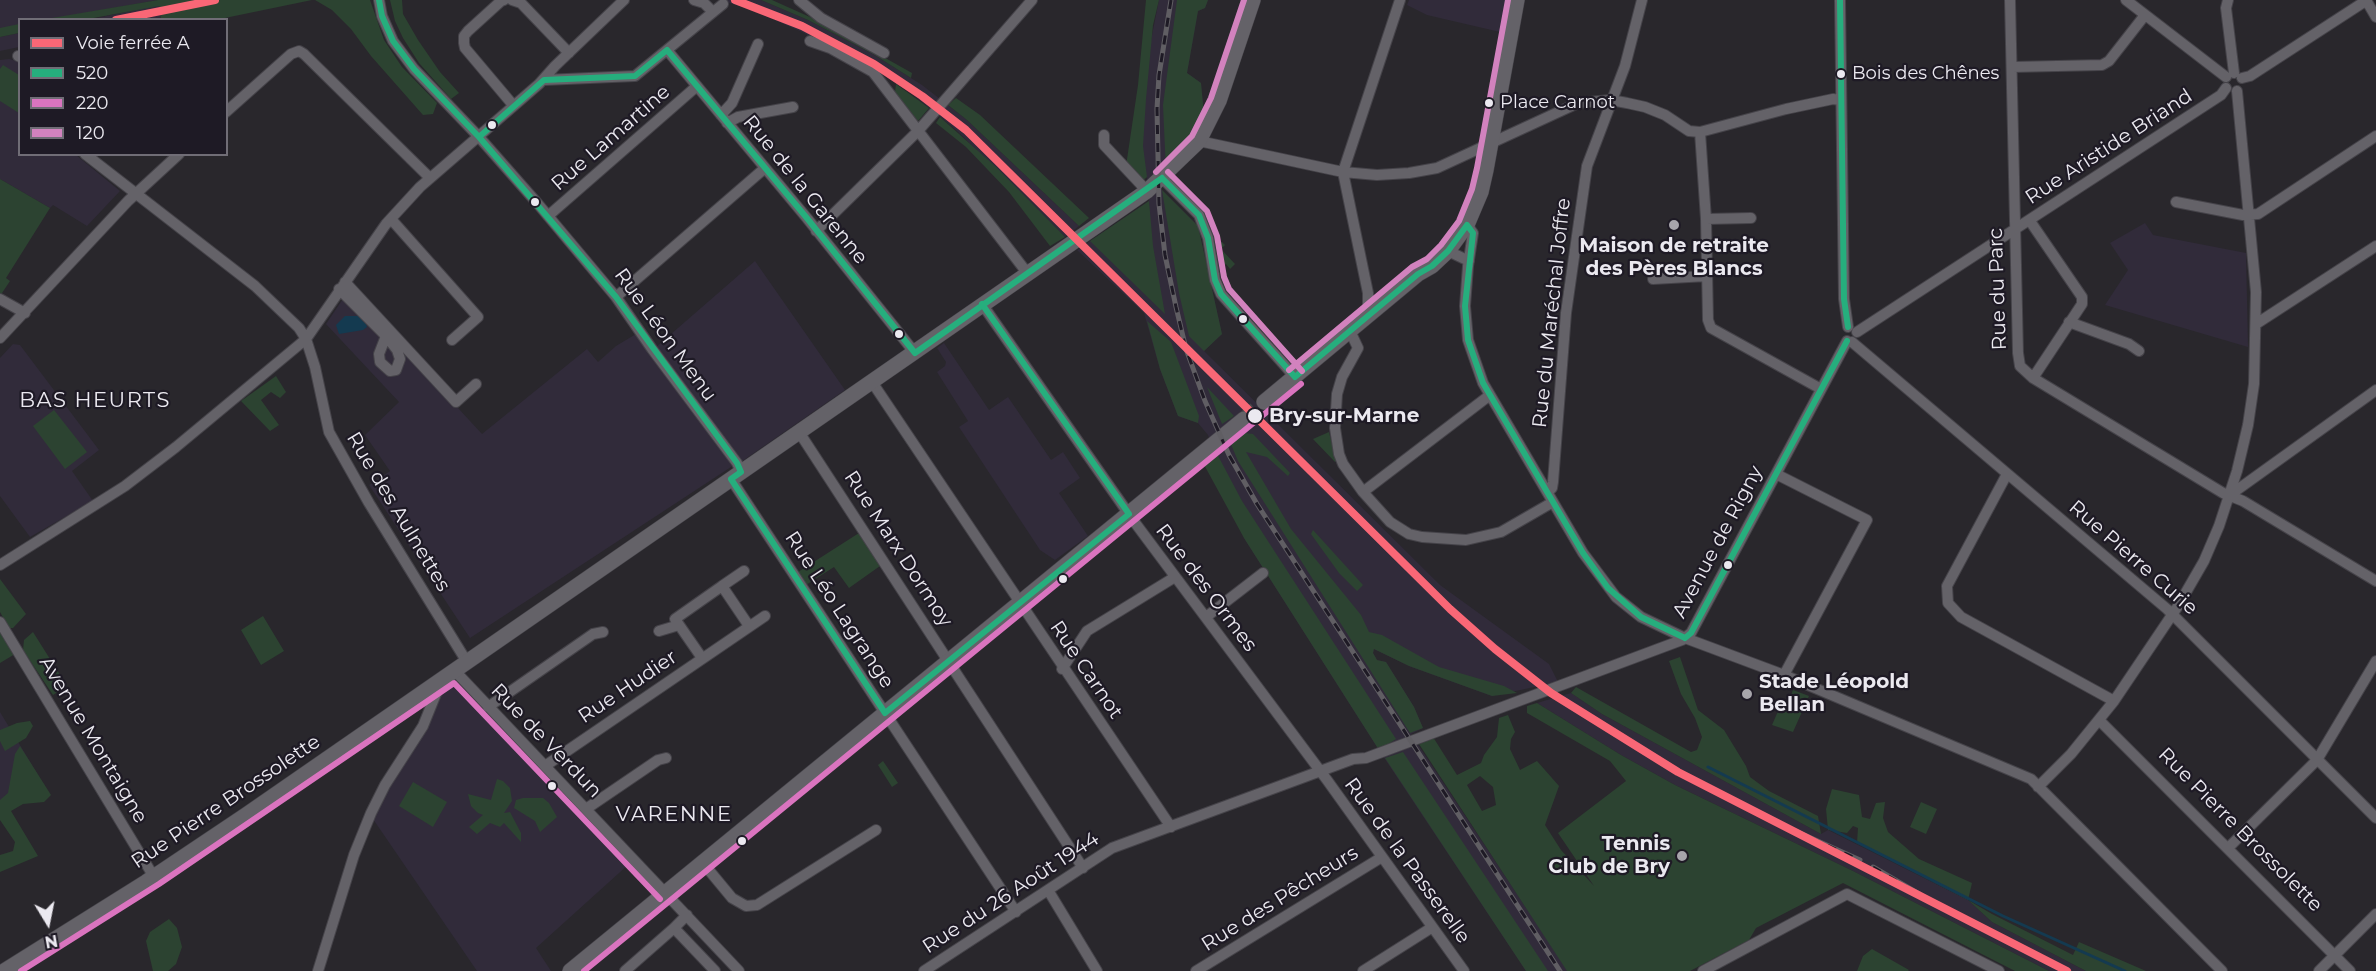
<!DOCTYPE html>
<html>
<head>
<meta charset="utf-8">
<style>
  body { margin:0 }
  #map { position:relative; width:2376px; height:971px; overflow:hidden; background:#29272c; font-family:Montserrat,sans-serif }
  canvas { display:block }
  .legend { position:absolute; left:18px; top:18px; width:210px; height:138px; box-sizing:border-box; background:#1e1a25; border:2px solid #706d76; margin:0; padding:8px 10px; list-style:none; font-size:18px; color:#ebe9f0 }
  .legend li { display:flex; align-items:center; gap:12px; height:30px }
  .legend b { width:30px; border:2px solid #706d76 }
  .north { position:absolute; left:18px; top:893px; width:60px; height:60px; -webkit-text-stroke:4px #1e1a25; paint-order:stroke; rotate:170deg; font-size:16px; font-weight:700; line-height:24px; text-align:center; color:#ebe9f0 }
  .north::after { content:''; display:block; margin:auto; width:21px; height:27px; background:#ebe9f0; clip-path:polygon(50% 0,100% 100%,50% 72%,0 100%) }
</style>
</head>
<body>
<div id="map">
<canvas width="2376" height="971"></canvas>
<ul class="legend">
<li><b style="height:8px;background:#f96776"></b>Voie ferrée A</li>
<li><b style="height:8px;background:#26ae7d"></b>520</li>
<li><b style="height:8px;background:#da74bf"></b>220</li>
<li><b style="height:8px;background:#d282be"></b>120</li>
</ul>
<div class="north">N</div>
</div>
<script>
const context = document.querySelector('canvas').getContext('2d');
context.lineJoin = 'round';
function fill(path, color) {
  context.fillStyle = color;
  context.fill(path, 'evenodd');
}
function toPath(rows) {
  const path = new Path2D();
  for (const r of rows) {
    path.moveTo(r[0], r[1]);
    for (let i = 2; i < r.length; i += 2) path.lineTo(r[i], r[i + 1]);
  }
  return path;
}
function stroke(path, color, width, dash) {
  context.strokeStyle = color;
  context.lineWidth = width;
  context.lineCap = dash ? 'butt' : 'round';
  context.setLineDash(dash || []);
  context.stroke(path);
}
function label(font, color, halo, rows, align = 'center') {
  context.font = font + ' Montserrat,sans-serif';
  context.lineWidth = 4.5;
  context.setLineDash([]);
  context.textBaseline = 'middle';
  context.strokeStyle = halo;
  context.fillStyle = color;
  for (const [text, x, y, turn = 0] of rows) {
    context.save();
    context.translate(x, y);
    context.rotate((+turn || 0) * Math.PI / 180);
    context.textAlign = isNaN(turn) ? turn : align;
    if (halo) context.strokeText(text, 0, 0);
    context.fillText(text, 0, 0);
    context.restore();
  }
}
const built = toPath([
  [0,0,158,0,52,19,20,20,19,25,0,29],
  [720,0,761,0,808,20,873,54,922,85,967,120,1079,226,1065,237,956,130,911,93,866,64,802,32,752,10],
  [1159,0,1208,0,1205,8,1198,11,1187,73,1201,83,1204,115,1161,178,1162,190,1198,226,1222,334,1204,351,1440,585,1549,664,1558,682,1492,696,1409,666,1374,649,1373,653,1377,660,1386,662,1414,707,1423,728,1411,734,1568,971,1526,971,1379,750,1244,538,1208,435,1198,423,1178,416,1160,369,1144,313,1077,250,1149,201,1147,177,1140,183,1126,166],
  [1409,0,1506,0,1500,32,1427,15,1407,5],
  [159,5,161,19,88,20],
  [19,33,19,47,0,51,0,37],
  [9,59,20,62,20,154,76,155,120,191,87,226,53,205,50,208,0,179,0,60],
  [2145,223,2153,235,2246,253,2248,347,2105,305,2128,270,2110,243],
  [755,261,845,390,741,462,655,348],
  [349,290,482,434,587,349,598,362,616,346,636,334,734,465,470,638,369,485,390,471,365,435,399,402,326,324],
  [944,343,989,410,1008,397,1051,460,1063,452,1080,478,1059,493,1088,536,1055,560,1040,550,959,427,968,421,937,372,945,366,946,362,937,348],
  [13,344,20,345,99,450,72,471,93,501,30,537,0,496,0,358],
  [455,682,629,864,536,948,551,971,477,971,373,819,388,788,426,727,444,689],
  [1571,693,1602,714,1821,834,1828,830,1968,900,1992,922,2086,971,2049,971,1853,871,1675,785,1621,755,1537,703],
  [0,712,44,785,0,818]
]);
const green = toPath([
  [158,0,312,0,220,19,161,19,159,6,88,19,46,19],
  [315,0,370,0,384,40,402,67,437,103,433,114,423,115,371,56,351,29,332,10],
  [390,0,402,0,403,14,418,40,440,72,459,93,451,99,419,63,403,38,395,21],
  [761,0,772,0,821,22,912,73,911,78,873,54,808,20],
  [1146,0,1159,0,1153,25,1146,99,1143,146,1147,177,1140,183,1126,166,1138,85],
  [1177,0,1208,0,1205,8,1198,11,1187,73,1201,83,1204,115,1166,171,1163,105],
  [19,24,19,33,0,37,0,28],
  [3,65,19,75,19,113,0,101,0,69],
  [896,84,929,108,918,121,895,92],
  [956,98,980,115,1089,218,1079,226,967,120,948,105],
  [940,117,996,167,1065,237,1050,246,1009,192,966,147,936,123],
  [0,179,50,208,6,278,10,281,0,296],
  [1162,190,1198,226,1222,334,1204,351,1189,336,1179,293],
  [1149,201,1153,246,1165,314,1090,241],
  [1222,242,1225,245,1221,249,1235,264,1230,269,1226,264,1222,268,1227,274,1224,278,1220,270,1217,243],
  [1147,321,1171,342,1199,416,1198,423,1178,416,1160,369],
  [276,376,286,392,280,398,271,392,261,400,279,425,270,431,241,401],
  [1207,387,1234,416,1222,424],
  [54,410,87,452,65,469,33,426],
  [1329,432,1336,461,1335,462,1313,439],
  [1245,433,1253,434,1290,473,1288,476,1267,457,1246,452,1291,529,1361,615,1369,632,1382,635,1439,667,1504,686,1517,693,1492,696,1409,666,1374,649,1373,653,1377,660,1386,662,1414,707,1423,728,1410,733,1238,461,1230,442,1234,436],
  [1215,450,1242,501,1396,739,1379,750,1244,538,1202,461],
  [1313,530,1363,585,1357,591,1339,573,1311,534],
  [859,533,880,566,849,588,834,567,806,585,798,572],
  [0,579,26,614,13,628,9,628,0,612],
  [263,616,284,651,261,665,241,630],
  [0,627,15,654,0,663],
  [33,632,67,686,53,695,23,650,24,640],
  [1680,657,1698,710,1724,730,1746,766,1750,777,1769,791,1818,816,1821,834,1602,714,1571,693,1576,687,1691,752,1697,750,1702,737,1695,718,1681,694,1669,661],
  [1793,690,1809,696,1793,732,1772,725,1779,709,1784,711],
  [1537,703,1621,755,1675,785,1853,871,2049,971,2015,971,1843,883,1756,928,1749,940,1690,971,1567,971,1419,744,1433,737,1457,775,1481,763,1484,755,1497,737,1499,718,1508,715,1515,732,1511,739,1510,749,1520,770,1537,761,1559,786,1545,825,1561,850,1594,886,1558,833,1626,781,1610,761,1527,713,1527,706],
  [1480,776,1493,787,1496,805,1482,811,1467,785],
  [30,721,33,726,26,738,5,751,0,741,0,730,17,723],
  [20,746,51,795,44,802,23,804,11,811,38,856,0,872,0,855,13,851,15,842,0,820,0,800,8,793,15,754],
  [1403,752,1548,971,1526,971,1385,758],
  [883,761,898,783,892,787,878,765],
  [497,779,503,781,510,788,512,801,504,813,510,812,521,833,521,842,504,823,500,827,490,823,477,834,469,827,483,815,478,813,471,806,468,794,491,800],
  [413,782,447,802,433,827,399,806],
  [1832,789,1859,795,1862,817,1870,819,1876,803,1885,802,1883,818,1888,832,1919,859,1972,883,1968,900,1992,914,2073,955,2079,942,2146,971,2086,971,1992,922,1968,900,1857,843,1858,828,1853,826,1847,833,1828,830,1826,809],
  [523,798,543,798,549,803,557,817,540,832,535,821,514,808,516,800],
  [1921,802,1937,809,1926,834,1910,827],
  [169,919,177,928,182,947,176,964,168,971,153,971,146,941,150,932],
  [1872,949,1909,970,1908,971,1857,971,1863,956]
]);
const water = toPath([
  [345,316,359,316,365,321,367,327,363,330,339,334,336,325]
]);
const stream = toPath([
  [1708,767,2003,916,2125,971]
]);
const secondaryTunnel = toPath([
  [1244,419,1264,402]
]);
const street = toPath([
  [379,0,382,16,393,41,414,69,479,137,538,204,616,297,652,349,737,463,741,472],
  [504,0,501,1,468,31,464,36,464,43,465,48,513,105],
  [512,0,521,3,569,53],
  [694,0,704,3,713,12],
  [799,0,821,18,884,53],
  [1840,0,1844,299,1848,327],
  [2010,0,2018,353,2020,366,2033,378,2223,493,2243,501,2376,581],
  [2126,0,2226,77],
  [2228,0,2226,8,2234,73],
  [2366,0,2376,17],
  [810,41,830,48,873,72,1028,274],
  [667,50,806,217,915,353],
  [18,56,20,57],
  [2012,67,2102,65,2109,61,2145,15],
  [2242,78,2250,76,2367,0],
  [544,80,635,76,723,4],
  [226,112,291,54,299,51,304,54,430,178],
  [721,115,732,103,758,44],
  [727,123,738,117,793,107],
  [1700,132,1706,219,1708,320,1711,328,1821,389],
  [1104,135,1104,145,1147,191],
  [1199,141,1343,172,1377,175,1409,173,1437,168,1578,103,1611,100,1627,103,1645,107,1665,115,1689,131,1700,132,1786,109,1833,99,1840,100],
  [85,154,255,286,299,328,306,339,315,367,329,432,369,503,467,662],
  [1162,178,1199,215,1208,238,1215,280,1221,294,1295,377],
  [2176,202,2243,215,2258,214,2376,136],
  [548,216,697,86],
  [391,219,478,317,452,340],
  [1706,219,1751,218],
  [2030,221,2082,297,2082,304,2033,378],
  [1467,225,1473,233,1468,266,1465,306,1468,340,1483,383,1583,553,1616,597,1641,617,1685,638,1784,675,2031,779,2222,971],
  [816,231,918,131,1032,0],
  [1448,251,1469,261],
  [1653,279,1707,276],
  [345,282,456,402,476,384],
  [339,289,386,336,397,350,400,359,396,370,390,371,380,362,379,354,386,336],
  [616,297,765,168],
  [0,299,25,313],
  [982,304,1133,520,1327,780,1464,971],
  [1371,312,1368,308,1368,293,1343,172,1400,0],
  [2069,322,2129,344,2139,351],
  [2256,324,2376,246],
  [1350,331,1358,348,1342,377,1337,394,1335,428,1339,454,1343,464,1363,492,1390,522,1409,534,1422,537,1466,540,1501,532,1553,502],
  [1857,332,2221,95,2226,88],
  [0,338,128,201,179,154],
  [1852,342,2167,609,2376,818],
  [872,382,1171,827],
  [799,432,1083,868],
  [1776,474,1867,520,1784,675],
  [2007,474,1947,586,1948,603,1961,617,2114,701],
  [731,479,1016,912],
  [1363,492,1490,395],
  [1547,492,1552,488,1553,482,1566,313,1587,166,1625,66,1642,0],
  [2230,495,2376,390],
  [0,565,125,486,176,447,306,339,386,224,420,187,539,84,555,66,624,0],
  [722,586,744,571],
  [1206,617,1263,573],
  [0,622,154,877],
  [659,631,679,625],
  [702,658,675,619,722,586,749,626],
  [1062,669,1087,631,1175,577],
  [455,671,739,971],
  [488,707,593,634,603,632],
  [2099,720,2350,971],
  [545,766,765,616],
  [2038,787,2071,754,2114,701,2178,606,2204,561,2219,526,2237,471,2248,425,2254,384,2256,292,2237,91],
  [586,809,658,760,666,758],
  [2228,848,2317,760,2376,661],
  [703,863,732,898,746,906,757,905,876,830],
  [1048,890,1097,971],
  [687,915,674,928,715,971],
  [318,971,354,855,371,813,385,785,423,726,442,679],
  [625,971,674,928],
  [924,971,1112,848,1353,759,1366,758,1682,640,1691,633,1847,341],
  [1196,971,1382,857],
  [1363,971,1431,928],
  [1703,971,1847,894,1999,971],
  [2319,971,2376,914]
]);
const secondary = toPath([
  [1264,402,1418,274,1432,266,1448,251,1467,225,1481,192,1486,170,1517,0],
  [4,971,146,882,246,815,1147,191,1199,141,1219,101,1253,0],
  [570,971,1244,419]
]);
const rail = toPath([
  [1171,0,1159,75,1157,109,1159,204,1165,255,1176,307,1186,349,1205,401,1229,455,1257,504,1560,971],
  [1762,816,1860,860],
  [1873,867,1957,916]
]);
const bus1 = toPath([
  [379,0,382,16,393,41,414,69,479,137,616,297,737,463,741,472,731,479,885,713,1129,514,982,304],
  [1840,0,1844,299,1848,327],
  [479,137,544,80,635,76,667,50,806,217,915,353,1162,178],
  [1162,178,1199,215,1208,238,1215,280,1221,294,1295,377],
  [1295,377,1418,274,1432,266,1448,251,1467,225,1473,233,1465,306,1468,340,1483,383,1583,553,1608,588,1641,617,1685,638],
  [1685,638,1691,633,1847,341]
]);
const bus2 = toPath([
  [21,971,159,884,454,683,660,899],
  [584,971,1301,384]
]);
const bus3 = toPath([
  [1156,172,1192,136,1211,98,1244,0],
  [1168,172,1207,211,1217,236,1224,277,1229,289,1302,371],
  [1289,370,1412,267,1427,259,1441,245,1459,221,1472,189,1477,168,1508,0]
]);
const rail1 = toPath([
  [735,0,802,26,874,64,922,96,966,130,1450,609,1495,649,1551,693,1678,772,2067,971],
  [116,20,215,0]
]);
const markers = [
  [1841,74,5,"#ebe9f0"],
  [1489,103,5,"#ebe9f0"],
  [492,125,5,"#ebe9f0"],
  [535,202,5,"#ebe9f0"],
  [1674,225,6,"#a7a5ab"],
  [1243,319,5,"#ebe9f0"],
  [899,334,5,"#ebe9f0"],
  [1255,416,8,"#ebe9f0"],
  [1728,565,5,"#ebe9f0"],
  [1063,579,5,"#ebe9f0"],
  [1747,694,6,"#a7a5ab"],
  [552,786,5,"#ebe9f0"],
  [742,841,5,"#ebe9f0"],
  [1682,856,6,"#a7a5ab"]
];
const busNames = [
  ["Bois des Chênes",1852,74],
  ["Place Carnot",1500,103]
];
const streetNames = [
  ["Rue Lamartine",611,138,-41],
  ["Rue Aristide Briand",2109,147,-33],
  ["Rue de la Garenne",805,190,51],
  ["Rue du Parc",1998,289,-92],
  ["Rue du Maréchal Joffre",1552,313,-84],
  ["Rue Léon Menu",665,335,54],
  ["Rue des Aulnettes",398,512,59],
  ["Avenue de Rigny",1718,542,-62],
  ["Rue Marx Dormoy",898,549,57],
  ["Rue Pierre Curie",2133,558,41],
  ["Rue des Ormes",1206,588,53],
  ["Rue Léo Lagrange",839,610,57],
  ["Rue Carnot",1086,670,56],
  ["Rue Hudier",628,687,-34],
  ["Avenue Montaigne",93,740,59],
  ["Rue de Verdun",546,741,46],
  ["Rue Pierre Brossolette",226,802,-34],
  ["Rue Pierre Brossolette",2240,830,45],
  ["Rue de la Passerelle",1407,861,54],
  ["Rue du 26 Août 1944",1011,893,-33],
  ["Rue des Pêcheurs",1280,899,-32]
];
const poiNames = [
  ["Maison de retraite",1674,246],
  ["des Pères Blancs",1674,269],
  ["Stade Léopold",1759,682,"left"],
  ["Bellan",1759,705,"left"],
  ["Tennis",1670,844,"right"],
  ["Club de Bry",1670,867,"right"]
];
const stopNames = [
  ["Bry-sur-Marne",1269,416]
];
const neighbourhoodNames = [
  ["BAS HEURTS",95,401],
  ["VARENNE",674,815]
];
fill(built, '#312b3a');
fill(green, '#2c4331');
fill(water, '#143a50');
stroke(stream, '#143a50', 3);
stroke(secondaryTunnel, '#464449', 15, [15, 8]);
stroke(street, '#454349', 12);
stroke(secondary, '#454349', 16);
stroke(street, '#646268', 10);
stroke(secondary, '#646268', 15);
stroke(rail, '#605e63', 5);
stroke(rail, '#1e1a25', 3, [9]);
stroke(bus1, '#26ae7d', 6);
stroke(bus2, '#da74bf', 6);
stroke(bus3, '#d282be', 6);
stroke(rail1, '#f96776', 8);
for (const [x, y, r, color] of markers) {
  const dot = new Path2D();
  dot.arc(x, y, r, 0, 2 * Math.PI);
  context.fillStyle = color;
  context.fill(dot);
  stroke(dot, '#1e1a25', 2);
}
label('18px', '#ebe9f0', '#1e1a25', busNames, 'left');
label('20px', '#ebe9f0', '#1e1a25', streetNames);
label('bold 20px', '#ebe9f0', '#1e1a25', poiNames);
label('bold 20px', '#ebe9f0', '#1e1a25', stopNames, 'left');
context.letterSpacing = '1.5px';
label('21px', '#ebe9f0', '#1e1a25', neighbourhoodNames);
context.letterSpacing = '0px';
</script>
</body>
</html>
